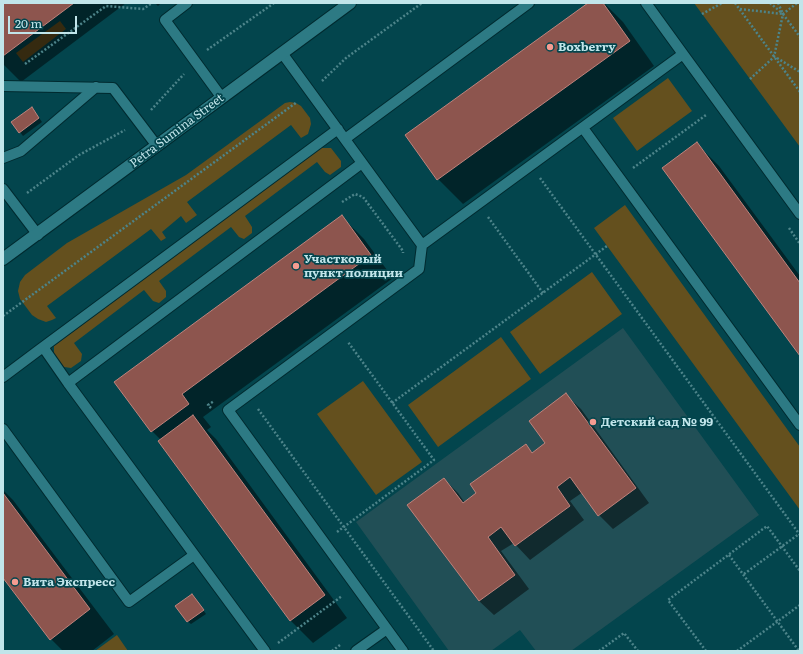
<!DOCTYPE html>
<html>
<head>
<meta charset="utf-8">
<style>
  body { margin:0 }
  #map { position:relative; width:803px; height:654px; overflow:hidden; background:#03454d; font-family:Literata,serif }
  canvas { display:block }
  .frame { position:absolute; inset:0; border:4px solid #c1e5ea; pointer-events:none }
  .scale { position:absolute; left:8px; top:16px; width:69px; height:18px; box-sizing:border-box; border:2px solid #c1e5ea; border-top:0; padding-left:5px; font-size:12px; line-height:14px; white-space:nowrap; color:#c1e5ea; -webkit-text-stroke:3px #03454d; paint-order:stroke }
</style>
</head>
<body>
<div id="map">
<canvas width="803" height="654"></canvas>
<div class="frame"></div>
<div class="scale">20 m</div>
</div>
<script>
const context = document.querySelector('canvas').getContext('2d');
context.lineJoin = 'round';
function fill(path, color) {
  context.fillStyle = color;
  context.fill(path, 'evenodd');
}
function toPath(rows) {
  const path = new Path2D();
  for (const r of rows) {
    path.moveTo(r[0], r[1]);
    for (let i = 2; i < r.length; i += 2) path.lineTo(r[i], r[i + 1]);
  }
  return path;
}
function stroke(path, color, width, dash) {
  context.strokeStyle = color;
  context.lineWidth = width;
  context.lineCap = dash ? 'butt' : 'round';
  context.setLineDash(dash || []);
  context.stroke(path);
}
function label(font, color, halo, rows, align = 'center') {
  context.font = font + ' Literata,serif';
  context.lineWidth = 3.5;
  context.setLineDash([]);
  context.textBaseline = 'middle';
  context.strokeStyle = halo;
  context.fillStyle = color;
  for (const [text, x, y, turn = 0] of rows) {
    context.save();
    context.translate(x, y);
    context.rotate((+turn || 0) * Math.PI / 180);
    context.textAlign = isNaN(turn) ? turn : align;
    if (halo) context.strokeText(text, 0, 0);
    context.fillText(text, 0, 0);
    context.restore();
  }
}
const built = toPath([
  [623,328,759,515,571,651,536,651,520,630,491,651,449,651,356,522]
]);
const green = toPath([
  [694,3,800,3,800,147,750,79],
  [60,21,66,29,23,62,16,53],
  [668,78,692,111,637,151,613,118],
  [290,102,296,103,301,106,310,118,311,124,308,134,301,138,291,125,187,202,197,215,186,223,181,216,162,232,166,238,161,241,151,229,47,306,56,318,52,320,46,322,38,319,32,315,20,299,18,291,20,282,25,275,67,243,186,175,285,103],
  [320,148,331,148,341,161,341,167,330,175,325,172,317,162,245,216,252,227,252,233,244,239,239,237,231,227,159,281,166,291,166,297,159,303,153,301,144,290,74,343,82,354,81,361,71,368,64,367,54,354,54,346],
  [625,205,800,447,800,510,594,228],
  [592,272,622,314,540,374,510,332],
  [501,337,531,379,438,447,408,405],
  [363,381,422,462,376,495,317,414],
  [117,635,128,651,95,651]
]);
const shadow = toPath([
  [3,3,126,3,21,82,3,64],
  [155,3,161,3,158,6],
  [590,3,604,3,623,22,654,66,463,204,438,179],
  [35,112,42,122,23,136,20,132],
  [697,144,719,166,800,276,800,355],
  [342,217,364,239,393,278,203,417,211,427,207,430,216,439,347,618,313,643,291,621,159,442,161,440,152,431,116,382],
  [566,395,581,409,649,503,613,529,599,515,583,492,570,501,584,520,530,560,514,543,501,551,529,589,494,615,479,601,409,505,444,479,458,493,465,503,478,493,525,445,533,453,546,443],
  [3,490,13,500,114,634,92,651,63,651,51,639,3,576],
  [192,595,206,614,191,624,187,621]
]);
const building = toPath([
  [3,3,74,3,3,56,3,3],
  [588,3,603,3,630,41,437,180,405,135,588,3],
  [32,107,39,118,19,133,11,122,32,107],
  [697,142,800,283,800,356,662,168,697,142],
  [342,215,371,255,182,394,189,404,151,432,114,382,342,215],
  [566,393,636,488,598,516,570,477,557,487,570,506,515,546,501,527,488,537,515,575,479,601,407,505,444,478,463,503,476,493,470,484,526,444,532,453,545,443,529,421,566,393],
  [193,415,325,595,290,621,158,441,193,415],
  [3,493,90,609,50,640,3,578,3,493],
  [192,594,204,610,187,622,175,606,192,594]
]);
const path = toPath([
  [735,3,800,92],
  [770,3,782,13],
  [778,3,783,14,800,37],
  [740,9,783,14],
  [702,14,722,3],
  [207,50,274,3],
  [777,58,800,72],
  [25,64,106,6,143,9,152,3],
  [750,79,774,57,783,14,797,3],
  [322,81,346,58,422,3],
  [151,110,184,74],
  [633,168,706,115],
  [540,178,800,535],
  [27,193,79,155,125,130],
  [342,202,355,194,363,197,403,251,403,253],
  [488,217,543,293],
  [789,228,800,244],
  [3,316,297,102],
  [392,403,607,246],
  [211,408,208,405,214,401],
  [258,409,434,651],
  [337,532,434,460,348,342],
  [729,555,799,651],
  [744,574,799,534],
  [278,643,342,596],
  [332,651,340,645],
  [599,651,624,633,638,651],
  [706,651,668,600,767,526,800,571],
  [737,651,800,605]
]);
const service = toPath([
  [187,3,165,20,222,98],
  [646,3,683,54],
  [282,53,422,245,419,269,228,410,387,629],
  [3,86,113,88,157,146],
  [583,128,800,425],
  [345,139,529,3],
  [3,158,21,151,96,87],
  [3,189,38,235],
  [422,245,683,54,800,214],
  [3,377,43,347],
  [68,383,362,163],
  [3,429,129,602,194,555],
  [265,651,68,383,43,347,338,129],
  [356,651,387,629,403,651]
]);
const minor = toPath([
  [3,259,350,3]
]);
const markers = [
  [550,47,4,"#f59c91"],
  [296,266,4,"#f59c91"],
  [593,422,4,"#f59c91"],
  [15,582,4,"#f59c91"]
];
const poiNames = [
  ["Boxberry",558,47],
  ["Участковый",304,259],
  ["пункт полиции",304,273],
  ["Детский сад № 99",601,422],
  ["Вита Экспресс",23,582]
];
const streetNames = [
  ["Petra Sumina Street",177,131,-37]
];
fill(built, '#214f56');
fill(green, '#64501e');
fill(shadow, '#0007');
fill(building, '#8d554e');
stroke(building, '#bf837c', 1);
stroke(service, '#002a2f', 12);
stroke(minor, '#002a2f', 14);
stroke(path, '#4d848a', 2.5, [2, 2]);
stroke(service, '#2d7a84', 10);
stroke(minor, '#2d7a84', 12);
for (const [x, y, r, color] of markers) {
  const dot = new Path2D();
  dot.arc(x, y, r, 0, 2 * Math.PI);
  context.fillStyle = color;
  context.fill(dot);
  stroke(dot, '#03454d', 1.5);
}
label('bold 12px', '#c1e5ea', '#03454d', poiNames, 'left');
label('12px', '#c1e5ea', '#03454d', streetNames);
</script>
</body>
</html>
